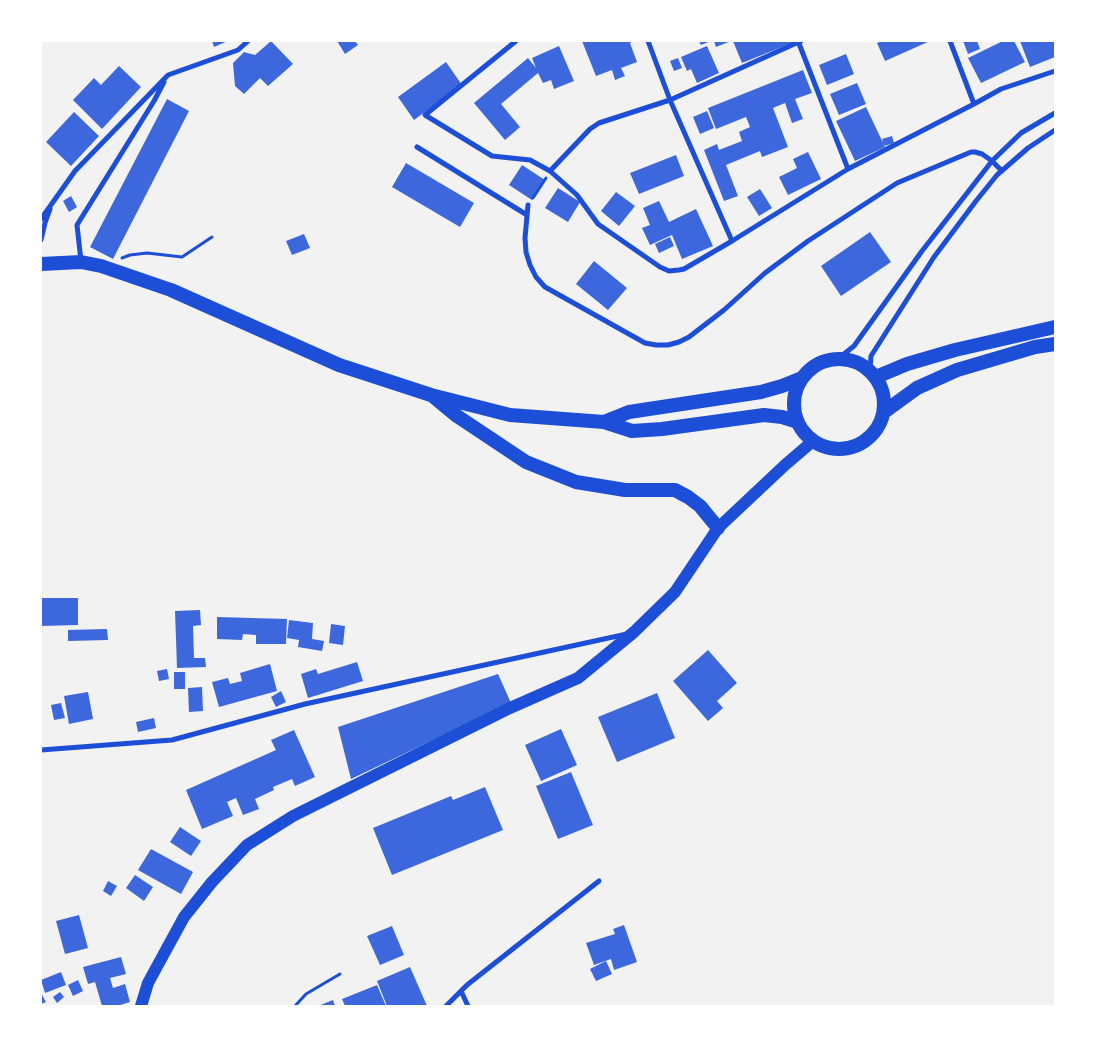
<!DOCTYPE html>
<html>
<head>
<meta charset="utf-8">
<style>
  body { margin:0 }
  #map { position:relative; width:1096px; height:1047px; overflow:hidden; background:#f2f2f2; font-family:Inter,sans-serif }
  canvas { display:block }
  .frame { position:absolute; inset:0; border:42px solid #fff; pointer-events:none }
</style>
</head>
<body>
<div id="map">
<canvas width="1096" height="1047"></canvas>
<div class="frame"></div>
</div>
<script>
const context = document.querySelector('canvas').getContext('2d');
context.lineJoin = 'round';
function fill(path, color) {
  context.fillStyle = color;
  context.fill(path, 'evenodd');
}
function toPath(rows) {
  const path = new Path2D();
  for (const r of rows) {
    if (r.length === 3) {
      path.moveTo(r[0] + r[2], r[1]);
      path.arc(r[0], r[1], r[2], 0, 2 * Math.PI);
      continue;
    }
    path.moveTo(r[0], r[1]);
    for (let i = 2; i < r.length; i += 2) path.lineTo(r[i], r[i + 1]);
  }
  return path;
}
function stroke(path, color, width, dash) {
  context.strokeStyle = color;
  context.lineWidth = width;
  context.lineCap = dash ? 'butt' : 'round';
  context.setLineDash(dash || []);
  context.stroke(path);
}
const building = toPath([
  [212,41,228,41,214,47],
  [271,41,293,64,268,86,260,78,244,94,235,86,233,63,244,52,255,55],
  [337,41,355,41,358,45,345,54],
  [582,41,633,41,630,43,637,62,621,68,625,76,615,80,612,70,596,76],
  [699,41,711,41,701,45],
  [714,41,731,41,716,47],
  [733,41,792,41,792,43,742,63],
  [882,41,930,41,885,61,877,43],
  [963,41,977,41,980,49,968,54],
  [1003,41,1014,41,1025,62,981,83,968,58],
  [1020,41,1055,41,1055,57,1030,67],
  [559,46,574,81,554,89,551,80,543,83,538,73,501,104,520,127,505,140,474,103,528,58,536,68,532,58],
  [707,46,719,73,697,83,691,69,687,71,681,57],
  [846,54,854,74,827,85,819,65],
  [678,58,682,68,674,71,670,61],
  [446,62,462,85,414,120,398,97],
  [119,66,141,87,102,129,73,100,94,78,101,85],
  [803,70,812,93,795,99,803,119,792,123,785,103,773,108,788,147,762,157,760,151,726,165,738,196,724,201,704,150,717,144,719,150,742,141,739,132,750,127,746,117,716,129,708,108],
  [857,83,866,104,839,115,830,94],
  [167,99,189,111,113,259,90,247],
  [866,107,885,147,855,161,836,121],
  [707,111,714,128,700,134,693,117],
  [74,112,99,136,71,166,46,142],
  [892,136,894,143,884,146,882,139],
  [808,152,821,179,788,195,779,177,797,168,793,159],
  [676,155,684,176,639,194,630,173],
  [406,163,474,203,460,227,392,187],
  [522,165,545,180,532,200,509,185],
  [558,188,580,202,568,222,545,208],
  [760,189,772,208,759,216,747,197],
  [616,192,635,206,619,226,601,211],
  [71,196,77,207,69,212,63,201],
  [659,201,669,222,696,209,713,246,682,259,672,235,650,245,642,228,650,225,643,208],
  [870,232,891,262,841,296,821,266],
  [304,234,310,248,292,255,286,241],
  [670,237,674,246,659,253,655,244],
  [594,261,627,288,608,310,576,284],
  [41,598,78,598,78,625,41,626],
  [200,610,201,625,193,626,194,658,205,658,206,667,177,668,175,611],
  [217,617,287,619,286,644,256,644,256,635,243,634,242,640,217,639],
  [289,620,313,623,312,639,324,641,322,651,298,647,299,640,287,638],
  [331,624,345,626,343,645,329,643],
  [107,629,108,640,68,641,68,630],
  [708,650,737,683,717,701,723,708,708,721,673,681],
  [357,662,363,681,308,698,301,674,316,669,318,674],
  [270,664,277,691,219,707,212,682,228,678,230,684,242,681,240,673],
  [167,669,169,679,159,681,157,671],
  [174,672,185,672,185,689,174,689],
  [498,674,511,703,351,779,338,727],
  [202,687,203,711,189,712,188,688],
  [281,691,286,702,276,707,271,697],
  [88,692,93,719,69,724,64,696],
  [657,693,675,738,617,762,598,717],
  [61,703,65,718,54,720,51,705],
  [154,718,156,728,138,732,136,722],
  [561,729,577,765,541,781,525,745],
  [294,730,315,777,295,786,292,779,273,787,274,790,255,799,259,809,243,815,236,798,227,802,233,816,202,829,186,790,276,750,271,740],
  [571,772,593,825,558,839,536,786],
  [485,787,503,830,392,875,373,828,451,796,453,800],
  [180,827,201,841,191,856,170,842],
  [151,849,193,872,181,894,138,870],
  [135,875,153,887,144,901,126,888],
  [108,881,117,886,111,896,103,891],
  [79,915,88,948,65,954,56,921],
  [624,925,637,962,614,970,611,959,594,965,586,943,615,934,613,929],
  [392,926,404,955,380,965,367,936],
  [121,957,126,974,110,978,113,988,125,984,130,1002,117,1006,102,1006,95,982,88,984,83,967],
  [606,961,612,974,596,981,590,969],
  [410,967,427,1006,387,1006,377,981],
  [61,972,66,985,45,993,41,980],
  [78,980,83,991,73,996,68,985],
  [377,985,386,1006,345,1006,342,999],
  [60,992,64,997,57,1003,53,997],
  [41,993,46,1002,41,1004],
  [333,1000,335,1006,318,1006]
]);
const path = toPath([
  [533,198,546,178],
  [122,258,130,255,147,253,182,257,212,237],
  [295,1006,306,994,340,974]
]);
const minor = toPath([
  [516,41,425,115,492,156,530,160,550,171,577,195,598,224,660,267,669,271,679,270,684,269,732,241,848,169,974,104,1001,89,1055,71],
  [648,41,670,100,732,241],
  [798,41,848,169],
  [950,41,974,104],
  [417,147,527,215],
  [550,171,590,129,599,123,670,100,801,41],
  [528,205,525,238,526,252,530,265,536,277,545,287,645,343,656,345,668,345,679,342,689,337,724,310,765,273,808,241,897,183,971,152,975,152,982,154,992,161,1002,171],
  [41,219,75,171,168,75,238,50,248,41],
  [41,240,45,223,50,209],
  [81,261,77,225,154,101,164,82],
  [839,358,854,346,922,251,992,161,1021,133,1055,113],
  [870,370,871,356,934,257,976,201,997,175,1028,148,1055,130],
  [41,750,172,740,305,704,627,634],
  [461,991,468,1006],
  [446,1006,467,985,599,881]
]);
const primary = toPath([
  [141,1006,148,983,184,917,212,882,247,845,293,816,510,708,578,678,634,632,675,592,718,528,785,465,813,441]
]);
const trunk = toPath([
  [41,264,81,262,101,266,171,290,339,365,431,395,510,415,604,422,632,431,662,429,764,415,782,417,798,422],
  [839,404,45],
  [876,377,907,364,955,350,1055,327],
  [434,397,457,416,526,462,576,482,625,490,675,490,688,497,700,506,718,528],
  [884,412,917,388,957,370,1035,347,1055,344],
  [604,422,629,412,761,392,782,386,802,378]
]);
fill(building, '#3d67dc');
stroke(path, '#1d4ed8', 3);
stroke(minor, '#1d4ed8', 5);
stroke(primary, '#1d4ed8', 12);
stroke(trunk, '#1d4ed8', 14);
</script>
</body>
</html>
